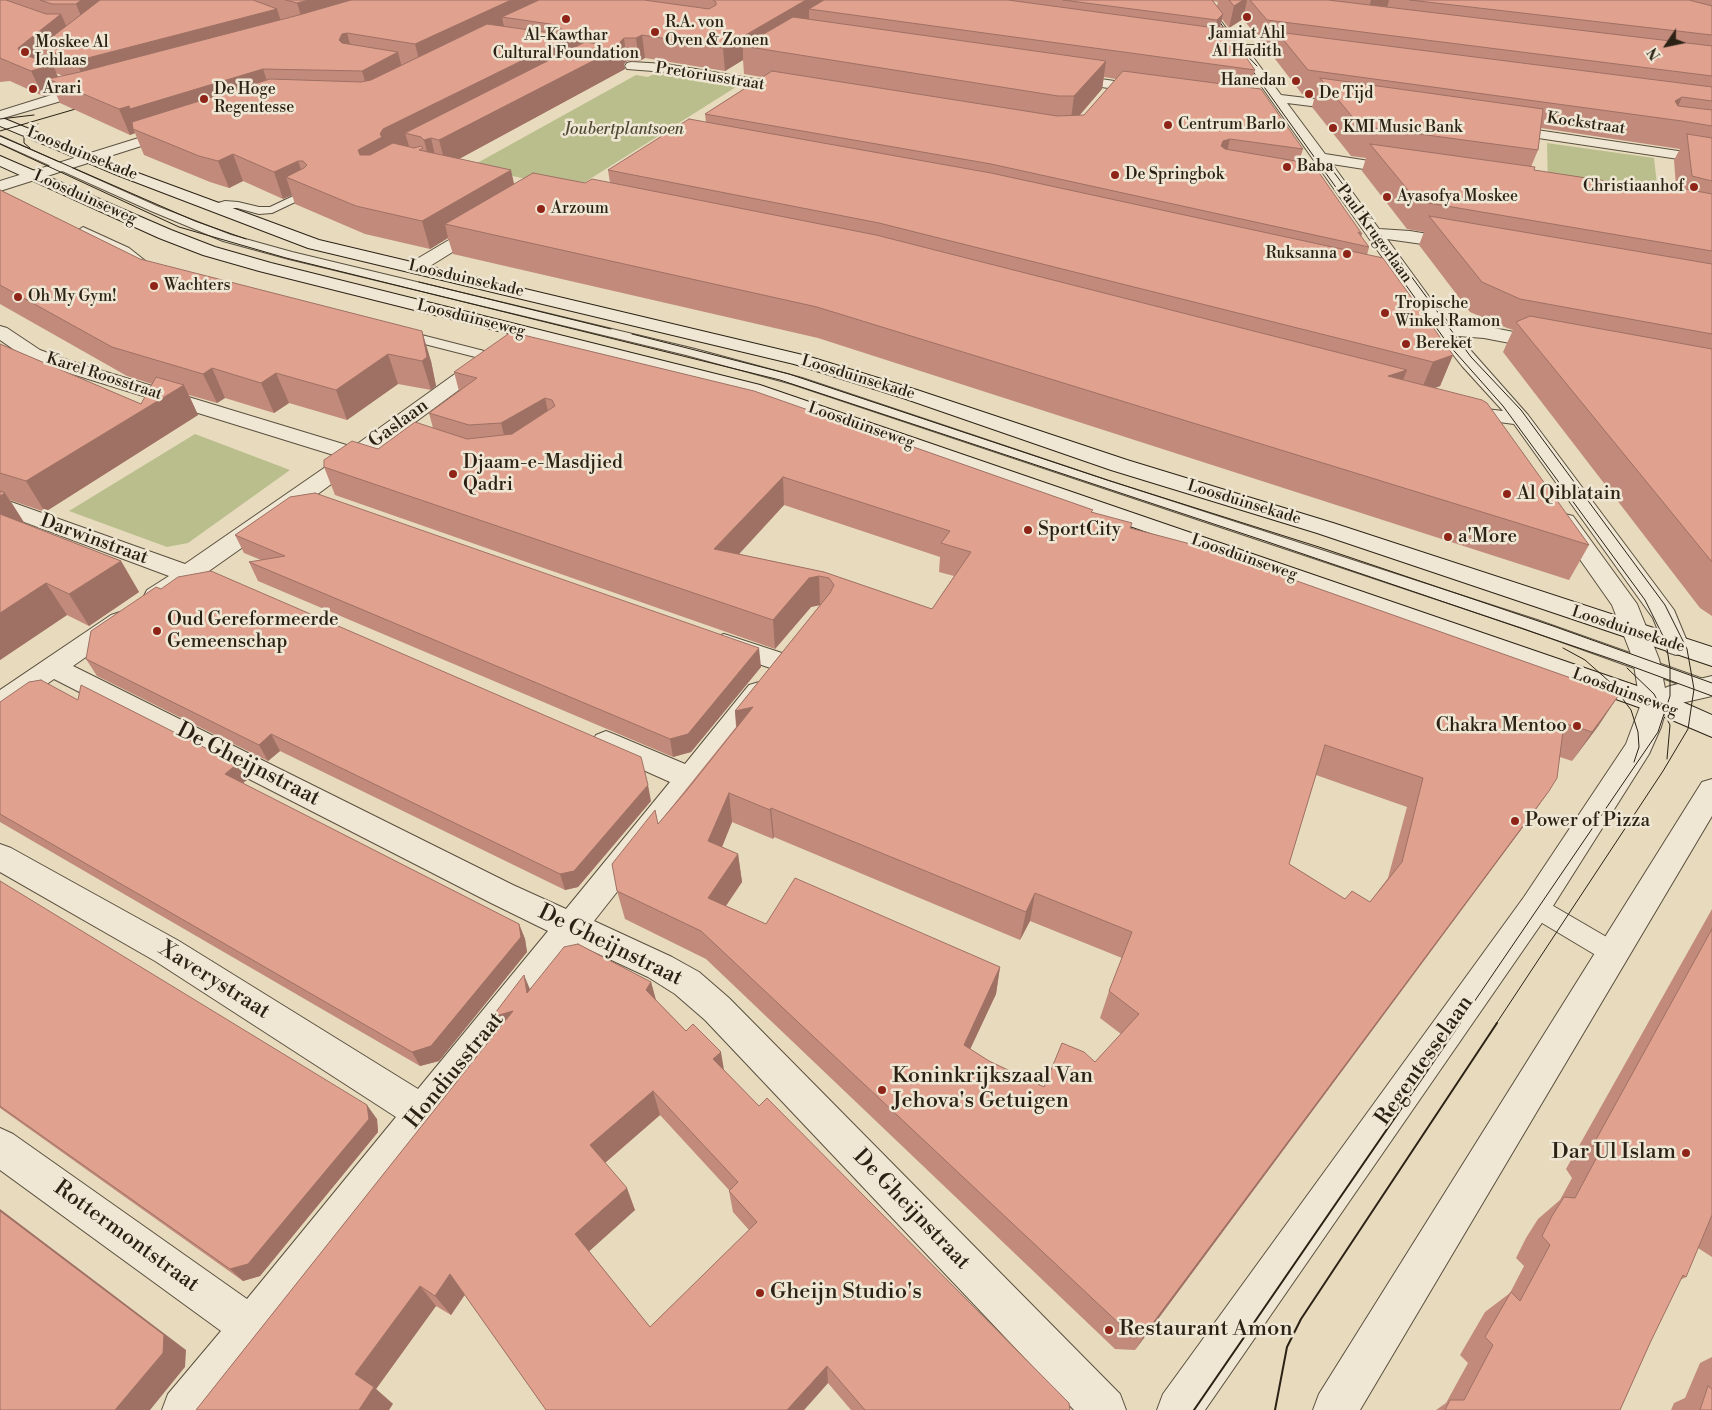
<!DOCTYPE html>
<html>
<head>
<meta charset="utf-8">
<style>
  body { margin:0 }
  #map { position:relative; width:1712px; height:1410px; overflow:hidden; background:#e7dabd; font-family:"Libre Bodoni",serif }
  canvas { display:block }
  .north { position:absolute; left:1642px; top:20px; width:50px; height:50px; -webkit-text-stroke:4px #efe7d4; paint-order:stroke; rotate:236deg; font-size:14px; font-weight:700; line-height:20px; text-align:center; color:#2b2215 }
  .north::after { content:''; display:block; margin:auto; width:18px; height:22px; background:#2b2215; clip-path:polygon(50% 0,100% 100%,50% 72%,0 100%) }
</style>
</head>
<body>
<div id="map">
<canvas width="1712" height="1410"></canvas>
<div class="north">N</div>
</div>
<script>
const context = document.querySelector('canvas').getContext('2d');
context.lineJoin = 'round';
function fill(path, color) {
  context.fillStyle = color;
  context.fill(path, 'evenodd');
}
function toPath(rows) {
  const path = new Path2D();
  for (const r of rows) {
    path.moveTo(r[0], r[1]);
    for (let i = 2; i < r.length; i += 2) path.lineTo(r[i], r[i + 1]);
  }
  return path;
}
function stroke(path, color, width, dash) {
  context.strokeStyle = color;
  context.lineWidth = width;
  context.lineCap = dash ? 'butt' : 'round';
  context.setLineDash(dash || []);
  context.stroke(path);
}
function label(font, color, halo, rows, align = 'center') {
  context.font = font + ' "Libre Bodoni",serif';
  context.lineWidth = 5;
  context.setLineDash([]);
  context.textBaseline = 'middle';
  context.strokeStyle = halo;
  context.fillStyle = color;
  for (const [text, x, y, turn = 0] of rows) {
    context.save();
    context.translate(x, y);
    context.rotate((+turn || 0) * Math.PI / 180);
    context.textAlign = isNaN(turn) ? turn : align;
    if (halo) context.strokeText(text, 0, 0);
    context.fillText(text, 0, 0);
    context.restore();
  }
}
const green = toPath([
  [656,73,736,87,574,189,470,167,636,75,648,77],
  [1547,143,1654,158,1659,202,1548,185],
  [195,434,290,470,188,543,167,547,69,511]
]);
const service = toPath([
  [0,136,159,207,231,235,292,252,695,349,802,378,1109,481,1537,620,1712,682,1712,696,1523,628,792,384,686,355,289,259,223,241,151,211,0,143,0,136],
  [308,189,312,190,314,192,312,194,272,213,259,214,237,208,226,208,215,210,209,207,211,205,225,201,238,202,259,207,270,207,308,189],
  [83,227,129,248,153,267,147,271,143,270,121,254,79,234,77,231,83,227],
  [398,329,496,354,498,357,496,360,491,361,393,336,391,333,393,330,398,329],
  [1535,897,1543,900,1622,946,1625,953,1622,960,1613,964,1604,960,1527,914,1523,907,1527,900,1535,897]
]);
const minor = toPath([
  [1186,0,1201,0,1207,3,1239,45,1269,45,1313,52,1315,55,1313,58,1309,59,1269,53,1247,52,1253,57,1281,95,1356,104,1358,107,1351,111,1287,103,1325,154,1407,167,1410,170,1407,173,1402,175,1332,164,1379,229,1410,231,1464,240,1466,244,1464,248,1458,249,1387,239,1449,324,1484,326,1553,340,1556,344,1553,348,1546,350,1484,338,1458,336,1528,415,1674,610,1689,646,1685,652,1676,655,1667,652,1653,618,1514,424,1453,416,1450,412,1453,408,1460,406,1503,411,1462,366,1436,333,1245,63,1232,52,1198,51,1196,48,1202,44,1227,45,1199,7,1186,0],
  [631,62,666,64,789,85,796,89,789,93,666,72,627,69,625,66,627,63,631,62],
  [1067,74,1148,86,1155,90,1148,94,1062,81,1061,78,1067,74],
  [1503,125,1712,156,1712,164,1498,132,1496,129,1498,126,1503,125],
  [174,127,179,128,181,131,179,134,0,191,0,181,174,127],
  [482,222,488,224,490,227,488,230,422,271,416,272,410,271,407,267,410,263,476,224,482,222],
  [0,326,7,328,40,350,70,361,353,447,480,356,487,354,494,356,497,360,494,364,311,499,165,602,156,604,147,602,144,596,147,590,169,576,0,513,0,498,185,564,340,457,56,369,26,358,0,340,0,326],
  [1565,514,1573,516,1637,604,1659,659,1668,703,1664,710,1654,713,1644,710,1640,703,1633,659,1612,605,1553,521,1557,516,1565,514],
  [120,612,129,615,133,621,129,627,73,666,513,885,566,909,670,782,596,749,592,742,596,735,606,731,616,735,685,764,749,685,759,682,769,685,773,692,769,699,594,921,672,957,699,972,729,998,1120,1394,1126,1410,1074,1410,705,1020,675,994,648,977,577,944,212,1410,162,1410,168,1394,221,1331,0,1170,0,1128,13,1134,247,1299,396,1117,155,961,0,872,0,844,11,848,179,941,418,1089,548,931,491,903,54,679,10,710,0,713,0,690,111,615,120,612],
  [724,634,791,656,795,663,791,670,782,672,715,649,711,643,715,637,724,634],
  [1712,779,1712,816,1360,1410,1313,1410,1319,1394,1702,782,1712,779]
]);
const tertiary = toPath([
  [93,86,98,87,100,90,98,93,68,99,0,119,0,111,61,92,93,86],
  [1712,676,1712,696,1677,704,1666,709,1661,727,1649,754,1546,917,1205,1410,1157,1410,1163,1394,1524,897,1626,744,1644,696,1670,686,1712,676]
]);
const secondary = toPath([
  [0,117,127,169,319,240,807,356,917,390,1127,460,1333,523,1712,647,1712,666,1317,533,1111,470,903,398,794,364,308,248,117,175,0,126,0,117],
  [0,156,171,230,215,247,271,263,760,385,1678,700,1712,715,1712,737,1658,714,1147,532,746,393,259,271,203,255,159,238,0,166,0,156]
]);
const tramFar1 = toPath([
  [1204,0,1234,42,1257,66],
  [1247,63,1448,344,1503,406,1645,600,1666,642,1670,668,1670,696,1658,732,1459,1024],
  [0,119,34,115],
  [0,131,86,106],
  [0,136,195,221,246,239],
  [0,144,179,227,286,258,780,380,1265,541,1620,662,1712,696],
  [30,148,24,143,24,135,38,124],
  [1333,171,1471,357,1521,410,1665,605,1687,649,1694,689,1688,729,1663,771,1496,1024],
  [419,282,611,329],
  [632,334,789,374,1107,480,1319,547,1553,626,1712,683],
  [1563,648,1585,660,1611,683,1631,710,1638,732,1639,747,1634,762],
  [1627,668,1654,694,1670,725,1667,759]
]);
const tram = toPath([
  [1194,1410,1460,1023],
  [1275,1410,1287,1347,1301,1319,1497,1023]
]);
const wall = toPath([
  [0,0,254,0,256,1,255,0,1712,0,1712,616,1700,608,1503,352,1513,330,1507,328,1470,312,1419,245,1424,232,1407,229,1362,171,1366,158,1351,156,1312,107,1315,96,1302,94,1272,55,1274,45,1262,43,1243,19,1229,28,1222,19,1220,27,1255,70,1251,88,1303,149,1299,162,1362,234,1361,237,1369,247,1367,255,1453,355,1440,386,1435,388,1589,545,1569,580,818,338,453,254,448,238,430,249,365,234,295,204,292,195,283,199,243,181,229,188,210,182,144,155,135,133,130,135,60,103,55,92,43,96,10,81,0,82],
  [1213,1,1218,2,1217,6],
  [645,58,725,71,743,60,744,74,762,77,705,114,706,122,608,170,610,183,514,184,459,159,625,69,624,64,627,61,639,61],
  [56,73,63,76,58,77],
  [1104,77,1116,79,1084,115,1080,115,1102,89],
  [1541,128,1680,149,1674,160,1676,187,1665,190,1534,170,1531,167,1538,150],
  [0,190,140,259,431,361,436,386,431,390,398,384,347,420,289,403,274,413,225,398,217,403,189,395,198,415,45,512,10,500,25,524,121,561,139,592,89,626,67,615,0,660,0,344,141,404,152,384,127,376,0,304],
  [454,372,1092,512,1599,725,1572,761,1560,757,1549,791,1529,819,1135,1350,1115,1349,706,959,625,919,617,891,658,824,736,727,735,711,820,605,811,607,775,649,335,495,324,467,378,449,433,428,429,413,459,391],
  [784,505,940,557,939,572,954,576,932,609,824,572,739,554],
  [1316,775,1407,807,1388,878,1370,902,1345,899,1289,864],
  [732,822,773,839,774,837,1020,940,1030,921,1122,958,1109,991,1100,1018,1121,1034,1095,1062,1044,1087,989,1061,970,1049,996,994,1000,967,766,924,726,906,742,882,738,854,722,847],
  [235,535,761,667,691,752,673,757,258,581,249,562,261,560,244,553],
  [86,659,651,801,578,887,565,890,280,751,268,761,97,676],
  [78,700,237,764,247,780,242,783,519,924,525,939,527,952,439,1061,420,1066,0,822,0,702],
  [0,881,377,1119,378,1132,260,1276,243,1281,0,1108],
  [1712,909,1712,1257,1698,1248,1686,1277,1680,1280,1650,1343,1620,1410,1436,1410,1446,1403,1468,1363,1460,1355,1485,1312,1510,1293,1524,1266,1516,1258,1526,1238,1538,1219,1560,1200,1572,1178,1566,1169],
  [651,982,656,1000,759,1106,1070,1410,851,1410,828,1383,804,1410,546,1410,465,1295,451,1315,436,1306,376,1389,393,1404,196,1410,498,1030,492,1017,530,989],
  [660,1115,729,1190,729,1191,733,1212,749,1230,650,1327,589,1251,635,1210,605,1163],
  [1712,1357,1712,1410,1671,1410,1674,1403,1685,1398,1700,1363]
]);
const shadedWall = toPath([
  [81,0,118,0,85,26,76,4],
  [309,0,393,0,304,25,297,3],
  [511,0,561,0,502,17,504,27,421,67,415,44],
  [806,0,844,0,809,9,809,21,743,46,743,60,725,71,723,48],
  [1243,0,1247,0,1243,19,1229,28,1234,6],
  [1371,0,1389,0,1387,8,1367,17],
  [277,9,284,31,86,85,76,61],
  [61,14,71,37,39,47,44,59,30,71,28,70,18,48],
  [1223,14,1218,36,1212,42,1217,20],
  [582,31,585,54,421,137,405,133,409,146,390,155,366,176,358,150,380,134,383,129],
  [347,33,353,56,339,40,342,34],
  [642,35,645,58,639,61,636,38],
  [624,38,627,61,624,64,625,69,446,166,439,140,620,42],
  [398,52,404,76,369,95,362,71],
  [1106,61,1102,89,1070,126,1074,96],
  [53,65,61,84,48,79,55,92,43,96,31,71],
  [263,69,271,93,133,129,135,133,130,135,119,109],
  [1682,97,1672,120,1675,101],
  [431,138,437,164,431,166,424,140],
  [1230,139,1225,161,1221,146,1223,141],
  [233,154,243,181,229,188,218,161],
  [298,161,307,186,286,177,292,195,283,199,274,172],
  [511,170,517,197,445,224,448,238,430,249,422,221],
  [422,331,431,361,436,386,431,390,422,361],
  [388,354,398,384,347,420,336,390],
  [1453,355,1440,386,1420,393,1433,362],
  [212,368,225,398,217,403,203,374],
  [1407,370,1394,403,1388,376],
  [276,373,289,403,274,413,261,383],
  [184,385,198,415,45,512,26,481],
  [545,398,551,425,508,451,501,423],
  [783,477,784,505,717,578,714,549],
  [5,493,25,524,0,534,0,496],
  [121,561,139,592,89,626,69,594],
  [819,576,820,605,811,607,775,649,773,620,809,578],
  [46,583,67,615,0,660,0,613],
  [759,648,761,667,691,752,673,757,670,739],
  [1619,695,1599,725,1572,761,1592,732],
  [753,707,738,740,735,711],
  [271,734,280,751,268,761,259,745],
  [237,764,247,780,234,790,225,774],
  [648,785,651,801,578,887,565,890,560,874],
  [1549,791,1529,819,1135,1350,1147,1331],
  [729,793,732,822,713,869,708,841],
  [771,808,774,837,773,839,770,810],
  [738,854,742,882,712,926,708,898],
  [1035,893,1030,921,1020,940,1026,912],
  [519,924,525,939,527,952,439,1061,420,1066,412,1052],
  [1000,967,996,994,960,1071,964,1045],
  [524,975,535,1001,527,993],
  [651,982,658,1008,646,990],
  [513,1011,503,1042,492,1017],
  [721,1052,725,1076,713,1059],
  [653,1091,660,1115,599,1168,590,1145],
  [367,1105,377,1119,378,1132,260,1276,243,1281,230,1269],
  [627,1188,635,1210,585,1255,575,1234],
  [0,1209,186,1350,185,1367,150,1410,115,1410,0,1211],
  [450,1274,465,1294,451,1315,435,1296],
  [420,1286,436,1306,376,1389,393,1404,389,1410,359,1410,355,1374],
  [827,1366,828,1383,804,1410,787,1410]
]);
const building = toPath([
  [0,0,6,0,46,14,61,14,18,48,20,53,53,65,31,71,0,58,0,0],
  [40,0,81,0,76,4,52,4,40,0],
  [100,0,253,0,277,9,76,61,39,47,100,0],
  [286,0,309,0,297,3,286,0],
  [351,0,511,0,415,44,347,33,342,34,339,40,342,43,398,52,362,71,263,69,130,109,129,106,119,109,48,79,80,72,299,15,351,0],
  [539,0,644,0,709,9,716,5,716,2,713,0,806,0,723,48,642,35,636,38,624,38,620,42,622,46,439,140,431,138,424,140,421,137,405,133,585,42,599,44,608,39,600,33,582,31,383,129,380,134,382,137,358,150,360,155,370,155,393,143,414,148,421,146,423,148,419,150,511,170,422,221,356,206,286,177,304,168,307,165,303,161,298,161,274,172,233,154,218,161,199,156,133,129,132,122,270,79,361,82,371,80,487,24,558,34,563,30,557,25,502,17,539,0],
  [824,0,1008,0,1208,27,1225,27,1255,70,809,9,824,0],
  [1063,0,1212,0,1223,14,1217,20,1063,0],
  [1229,0,1243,0,1234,6,1229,0],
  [1250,0,1328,0,1712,46,1712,76,1267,20,1250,0],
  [1410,0,1689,0,1712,6,1712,35,1410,0],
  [793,17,1106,61,1074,96,1058,96,743,46,793,17],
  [1277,32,1712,87,1712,101,1682,97,1675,101,1678,106,1712,110,1712,126,1682,121,1308,70,1277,32],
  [772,71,1057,116,1084,115,1123,71,1261,89,1303,149,1230,139,1223,141,1221,146,1225,149,1313,164,1362,234,1358,232,1369,247,991,164,705,114,772,71],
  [1320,78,1543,109,1538,150,1360,126,1320,78],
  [689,119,991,173,1383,258,1453,355,1433,362,879,223,608,170,689,119],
  [1687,134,1712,138,1712,181,1692,176,1687,134],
  [1370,144,1535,167,1534,170,1665,190,1675,187,1712,194,1712,251,1417,201,1370,144],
  [533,173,585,183,592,179,876,235,1407,370,1388,376,1482,400,1487,403,1589,545,817,307,445,224,533,173],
  [0,190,140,259,422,331,427,357,422,361,388,354,336,390,276,373,261,383,212,368,203,374,112,347,0,285,0,190],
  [1429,216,1712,264,1712,334,1520,299,1482,282,1429,216],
  [1530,316,1712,349,1712,562,1516,322,1530,316],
  [511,332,754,391,1093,510,1091,512,1132,523,1130,528,1198,546,1619,695,1592,732,1564,723,1557,778,1549,791,1147,1331,1126,1330,701,931,617,891,612,864,655,810,658,824,687,790,753,707,735,711,830,593,834,585,829,578,819,576,809,578,773,620,324,467,324,460,352,441,378,449,415,422,467,439,512,434,555,406,552,400,545,398,501,423,469,425,429,413,477,378,454,372,511,332],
  [783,477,950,531,941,543,971,552,932,609,824,572,714,549,783,477],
  [1325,745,1423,778,1402,862,1370,902,1352,891,1345,899,1289,864,1325,745],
  [729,793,770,810,771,808,1026,912,1035,893,1132,932,1109,991,1139,1014,1095,1062,1084,1052,1062,1043,1044,1087,989,1061,964,1045,1000,967,795,878,766,924,708,898,738,854,708,841,729,793],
  [0,344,141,404,156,377,184,385,26,481,0,473,0,344],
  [0,491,5,493,0,496,0,491],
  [315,493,759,648,688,734,670,739,249,562,285,556,235,535,290,497,315,493],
  [0,514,121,561,69,594,46,583,0,613,0,514],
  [211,571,641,757,648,785,574,871,560,874,271,734,259,745,86,659,91,631,156,587,161,589,178,577,211,571],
  [41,680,78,700,81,685,237,764,225,774,519,924,521,937,431,1046,412,1052,0,814,0,702,29,682,41,680],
  [0,881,367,1105,369,1119,248,1264,230,1269,0,1106,0,881],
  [1712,929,1712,1215,1686,1277,1683,1275,1650,1343,1620,1410,1445,1410,1450,1400,1464,1400,1493,1345,1485,1337,1511,1292,1520,1301,1550,1245,1542,1236,1552,1216,1564,1197,1575,1198,1598,1155,1593,1145,1712,929],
  [578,944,651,982,646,990,686,1031,693,1024,721,1052,713,1059,759,1106,767,1098,1069,1403,1070,1410,865,1410,827,1366,787,1410,546,1410,450,1274,435,1296,420,1286,355,1374,374,1387,359,1410,196,1410,513,1011,492,1017,524,975,527,993,564,947,578,944],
  [653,1091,738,1182,729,1191,757,1222,650,1327,575,1234,627,1188,590,1145,653,1091],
  [0,1211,164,1335,163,1353,115,1410,0,1410,0,1211],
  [1708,1386,1712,1389,1712,1410,1700,1410,1708,1386]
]);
const markers = [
  [1247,17,5,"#8f2418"],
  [566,19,5,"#8f2418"],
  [655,32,5,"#8f2418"],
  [25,52,5,"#8f2418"],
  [1296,81,5,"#8f2418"],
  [33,89,5,"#8f2418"],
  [1309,94,5,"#8f2418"],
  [204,99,5,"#8f2418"],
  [1168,125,5,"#8f2418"],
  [1333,128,5,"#8f2418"],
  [1287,167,5,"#8f2418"],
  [1115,175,5,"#8f2418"],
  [1694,187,5,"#8f2418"],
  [1387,197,5,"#8f2418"],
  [541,209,5,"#8f2418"],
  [1347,254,5,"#8f2418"],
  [154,286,5,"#8f2418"],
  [18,297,5,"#8f2418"],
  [1385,313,5,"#8f2418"],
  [1406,344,5,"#8f2418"],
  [453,474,5,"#8f2418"],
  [1507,494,5,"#8f2418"],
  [1028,530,5,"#8f2418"],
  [1448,537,5,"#8f2418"],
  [157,631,5,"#8f2418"],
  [1577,726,5,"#8f2418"],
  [1515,821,5,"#8f2418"],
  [882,1090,5,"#8f2418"],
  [1686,1153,5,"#8f2418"],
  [760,1293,5,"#8f2418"],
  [1109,1330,5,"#8f2418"]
];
const farPoinames = [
  ["R.A. von",665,23],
  ["Oven & Zonen",665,41],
  ["Jamiat Ahl",1247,34,"center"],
  ["Al Hadith",1247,52,"center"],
  ["Al-Kawthar",566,36,"center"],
  ["Cultural Foundation",566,54,"center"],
  ["Moskee Al",35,43],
  ["Ichlaas",35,61],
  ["Hanedan",1286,81,"right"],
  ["Arari",43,89],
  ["De Hoge",214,90],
  ["Regentesse",214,108],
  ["De Tijd",1319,94],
  ["Centrum Barlo",1178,125],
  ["KMI Music Bank",1343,128],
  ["Baba",1297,167],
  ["De Springbok",1125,175],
  ["Christiaanhof",1684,187,"right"],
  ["Ayasofya Moskee",1397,197],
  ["Arzoum",551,209],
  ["Ruksanna",1337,254,"right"],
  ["Wachters",164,286],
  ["Oh My Gym!",28,297],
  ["Tropische",1395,304],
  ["Winkel Ramon",1395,322],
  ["Bereket",1416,344]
];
const farStreetnames = [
  ["Pretoriusstraat",710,77,9],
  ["Kockstraat",1586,124,8],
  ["Loosduinsekade",82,154,22],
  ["Loosduinseweg",85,198,24],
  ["Paul Krugerlaan",1374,234,54],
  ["Loosduinsekade",466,279,13],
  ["Loosduinseweg",471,319,14],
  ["Karel Roosstraat",104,377,18],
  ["Loosduinsekade",858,378,17],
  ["Loosduinseweg",861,426,19],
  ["Loosduinsekade",1244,503,17],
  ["Loosduinseweg",1244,558,19],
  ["Loosduinsekade",1628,630,18],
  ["Loosduinseweg",1625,693,20]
];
const farParknames = [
  ["Joubertplantsoen",624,130]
];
const streetNames = [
  ["Gaslaan",399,424,-36],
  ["Darwinstraat",94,540,20]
];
const poiNames = [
  ["Djaam-e-Masdjied",463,463],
  ["Qadri",463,485],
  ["Al Qiblatain",1517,494],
  ["SportCity",1038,530],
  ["a'More",1458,537],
  ["Oud Gereformeerde",167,620],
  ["Gemeenschap",167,642],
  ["Chakra Mentoo",1567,726,"right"],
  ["Power of Pizza",1525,821]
];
const nearStreetnames = [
  ["De Gheijnstraat",248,765,27],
  ["De Gheijnstraat",610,946,26],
  ["Xaverystraat",214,981,32],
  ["Regentesselaan",1425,1061,-55],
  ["Hondiusstraat",455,1071,-51],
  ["De Gheijnstraat",911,1210,46],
  ["Rottermontstraat",126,1237,36]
];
const nearPoinames = [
  ["Koninkrijkszaal Van",892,1077],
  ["Jehova's Getuigen",892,1102],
  ["Dar Ul Islam",1676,1153,"right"],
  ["Gheijn Studio's",770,1293],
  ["Restaurant Amon",1119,1330]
];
fill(green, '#babe8d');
stroke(service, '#5a503f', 2);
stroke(minor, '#5a503f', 2);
stroke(tertiary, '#5a503f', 2);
stroke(secondary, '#2b2215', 2);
fill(service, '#efe7d4');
fill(minor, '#efe7d4');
fill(tertiary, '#efe7d4');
fill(secondary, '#efe7d4');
stroke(tramFar1, '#2b2215', 1);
stroke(tram, '#2b2215', 2);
fill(wall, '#c28a7b');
fill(shadedWall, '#9e7164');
fill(building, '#e1a18f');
stroke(building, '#9e7164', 1);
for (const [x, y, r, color] of markers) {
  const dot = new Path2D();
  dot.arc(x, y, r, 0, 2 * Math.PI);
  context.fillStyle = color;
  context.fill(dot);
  stroke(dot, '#efe7d4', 2);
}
label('16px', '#2b2215', '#efe7d4', farPoinames, 'left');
label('16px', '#2b2215', '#efe7d4', farStreetnames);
label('italic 16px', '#4f4933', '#efe7d4', farParknames);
label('19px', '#2b2215', '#efe7d4', streetNames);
label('19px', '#2b2215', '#efe7d4', poiNames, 'left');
label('22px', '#2b2215', '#efe7d4', nearStreetnames);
label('22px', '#2b2215', '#efe7d4', nearPoinames, 'left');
</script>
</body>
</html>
